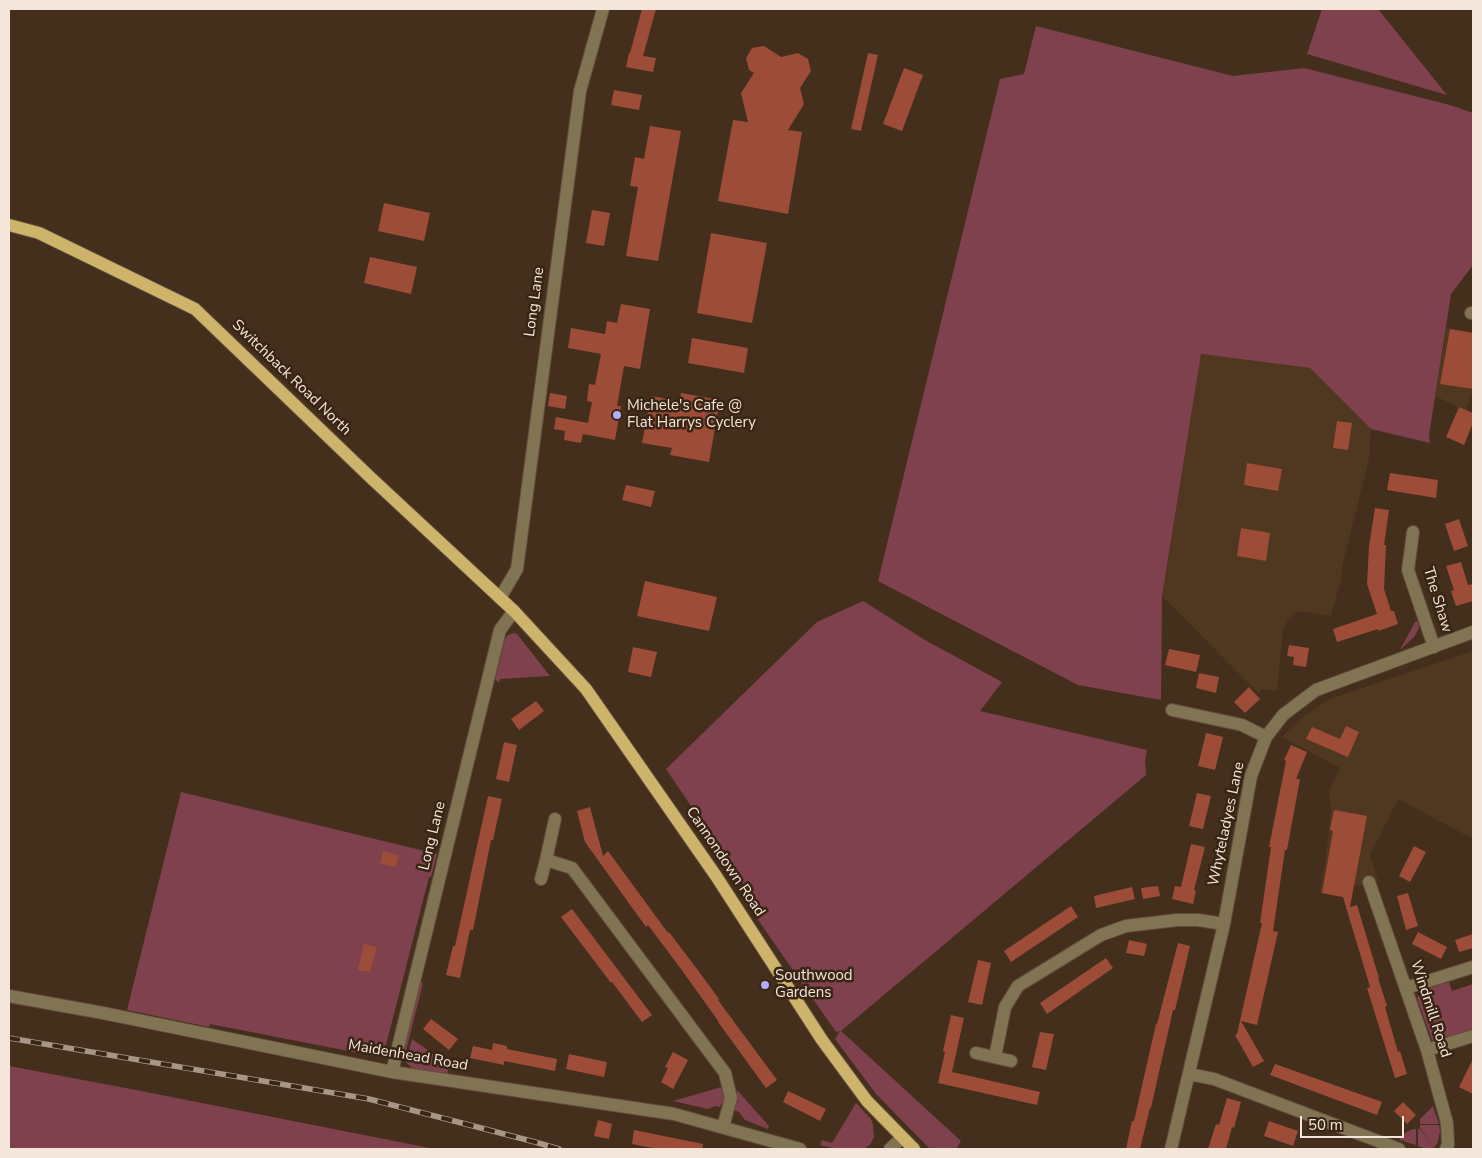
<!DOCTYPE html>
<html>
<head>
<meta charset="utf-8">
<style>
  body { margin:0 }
  #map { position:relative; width:1482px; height:1158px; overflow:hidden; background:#442f1d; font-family:"Nunito Sans",sans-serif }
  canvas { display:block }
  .frame { position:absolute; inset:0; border:10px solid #f4e6db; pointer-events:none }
  .scale { position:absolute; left:1300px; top:1116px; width:104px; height:22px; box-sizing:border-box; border:2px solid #f4e6db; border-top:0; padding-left:6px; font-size:15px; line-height:18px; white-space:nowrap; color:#f4e6db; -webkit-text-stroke:4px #392513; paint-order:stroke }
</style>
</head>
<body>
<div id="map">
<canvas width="1482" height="1158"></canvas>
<div class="frame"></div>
<div class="scale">50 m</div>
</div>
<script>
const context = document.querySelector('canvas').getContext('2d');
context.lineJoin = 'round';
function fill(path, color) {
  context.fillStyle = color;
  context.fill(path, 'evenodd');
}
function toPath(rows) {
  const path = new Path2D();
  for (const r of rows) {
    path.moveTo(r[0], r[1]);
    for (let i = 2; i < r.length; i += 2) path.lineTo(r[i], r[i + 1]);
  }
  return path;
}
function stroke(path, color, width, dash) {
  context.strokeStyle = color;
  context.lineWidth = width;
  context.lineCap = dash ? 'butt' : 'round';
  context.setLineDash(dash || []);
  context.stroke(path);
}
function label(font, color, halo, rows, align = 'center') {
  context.font = font + ' "Nunito Sans",sans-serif';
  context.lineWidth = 5;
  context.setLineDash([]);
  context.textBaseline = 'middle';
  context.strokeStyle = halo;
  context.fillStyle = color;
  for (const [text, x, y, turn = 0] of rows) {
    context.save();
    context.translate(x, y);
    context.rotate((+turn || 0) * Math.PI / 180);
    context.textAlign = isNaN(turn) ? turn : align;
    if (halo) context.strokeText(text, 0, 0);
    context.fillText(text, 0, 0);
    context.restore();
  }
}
const built = toPath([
  [1446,328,1473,332,1473,394,1471,394,1466,411,1435,396],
  [1201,354,1310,368,1371,429,1369,458,1341,570,1343,571,1331,616,1299,611,1288,620,1283,630,1277,690,1275,691,1261,689,1259,694,1162,596],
  [1473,651,1473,839,1398,799,1370,855,1378,881,1362,885,1346,887,1344,898,1320,893,1327,848,1331,808,1329,791,1340,768,1282,737,1299,720,1329,699]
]);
const green = toPath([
  [1322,9,1378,9,1447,95,1307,54],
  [1036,26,1233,76,1304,68,1450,105,1473,113,1473,265,1451,294,1429,435,1430,443,1371,429,1310,368,1201,354,1162,596,1161,700,1078,685,878,581,1000,79,1024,74],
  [863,601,925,640,1002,682,980,711,1147,750,1145,760,1146,775,841,1031,961,1141,956,1149,930,1149,876,1094,835,1039,840,1031,836,1032,747,904,753,898,666,769,817,622],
  [1418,621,1419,628,1414,637,1400,650,1415,622],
  [514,633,517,634,550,676,500,679,499,683,495,679,505,639,508,635],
  [181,792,437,854,431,877,429,877,384,1053,379,1057,210,1024,209,1027,127,1010],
  [418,982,423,983,405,1055,404,1048],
  [1449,982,1452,991,1473,984,1473,1032,1440,1044,1432,1040,1417,998,1423,990],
  [412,1039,449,1065,447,1075,418,1071,413,1069,406,1062],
  [9,1066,136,1090,435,1149,9,1149],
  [725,1086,725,1098,720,1107,715,1106,708,1109,673,1101],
  [737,1090,769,1126,768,1129,745,1120,739,1112,733,1110],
  [856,1103,871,1119,873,1125,874,1137,870,1145,864,1149,835,1149,820,1145,822,1140,832,1143],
  [1433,1106,1439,1124,1420,1124,1420,1119],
  [1420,1125,1439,1125,1440,1131,1438,1142,1433,1149,1426,1149,1418,1146,1418,1129,1420,1129,1433,1145,1420,1128],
  [1413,1129,1416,1129,1416,1145,1399,1140,1403,1134]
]);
const building = toPath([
  [642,9,656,9,643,56,656,58,653,72,626,67,629,53,630,53],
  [764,46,781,57,798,53,808,59,811,71,800,88,804,104,788,130,802,132,788,214,718,201,733,120,748,122,741,93,754,73,749,70,746,58,752,48],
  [868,53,878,55,861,131,851,129],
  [904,68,923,75,902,131,883,124],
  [614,90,642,95,639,110,611,105],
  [650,126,681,131,658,261,626,256,638,187,630,186,635,157,644,159],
  [384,203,430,213,424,241,378,231],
  [592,210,610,213,604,246,586,243],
  [711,233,767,243,752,323,697,313],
  [370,257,417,267,411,294,364,283],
  [621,304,650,309,640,369,624,366,617,406,621,406,615,440,583,434,581,443,564,440,565,431,554,429,556,417,588,423,592,402,587,401,589,384,595,385,601,354,568,348,571,328,605,334,607,321,617,323],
  [1450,329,1473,333,1473,389,1440,384],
  [692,338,748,348,744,373,688,363],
  [550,393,567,396,565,409,548,406],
  [681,393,720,400,709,462,670,455,672,448,642,443,651,396,680,401],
  [1459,407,1473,413,1473,423,1464,445,1446,437],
  [1337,421,1352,423,1348,450,1333,448],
  [1247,463,1282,469,1278,491,1244,485],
  [1390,473,1438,480,1436,498,1387,490],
  [626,485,655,491,651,507,622,500],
  [1375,508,1389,510,1384,545,1386,545,1384,589,1391,611,1394,611,1398,624,1378,631,1378,629,1337,642,1333,629,1377,614,1367,584,1369,546],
  [1459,519,1468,546,1454,551,1445,524],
  [1241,528,1270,533,1266,561,1237,556],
  [1461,562,1468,585,1473,584,1473,601,1456,606,1451,591,1454,590,1446,566],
  [645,581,717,597,709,631,637,616],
  [1289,645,1309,648,1306,667,1293,665,1294,657,1287,656],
  [633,647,657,652,651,677,628,672],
  [1169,649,1200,655,1196,672,1165,665],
  [1199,673,1219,677,1216,693,1196,688],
  [1249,687,1260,699,1245,713,1234,702],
  [536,701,544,711,519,730,511,719],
  [1346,726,1359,732,1348,757,1306,739,1312,727,1340,739],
  [1206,733,1223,737,1215,770,1198,766],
  [504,742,517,745,509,782,496,779],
  [1291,745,1307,752,1296,779,1300,779,1287,850,1285,850,1273,931,1278,932,1257,1025,1241,1021,1264,1061,1253,1067,1235,1035,1237,1034,1262,923,1260,923,1271,847,1269,847,1286,761,1284,760],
  [1197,793,1211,796,1203,829,1189,826],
  [488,796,502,799,493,840,491,840,473,930,470,930,460,978,446,975,453,946,455,946],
  [590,807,603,856,608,851,668,933,669,932,700,973,719,999,718,1000,777,1080,766,1088,718,1022,719,1022,678,965,648,925,646,927,585,842,577,811],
  [1334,810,1367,816,1350,907,1357,905,1379,978,1378,978,1387,1006,1385,1007,1398,1052,1400,1051,1407,1074,1395,1078,1367,988,1370,987,1343,897,1322,893,1333,831,1330,830],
  [1191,844,1205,847,1194,890,1196,891,1193,904,1172,899,1175,886,1181,887],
  [1414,846,1426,852,1410,882,1399,876],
  [383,851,399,855,396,867,380,864],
  [1158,886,1160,896,1143,899,1141,888],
  [1132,887,1135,899,1096,908,1094,896],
  [1408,893,1418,926,1406,930,1397,896],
  [1071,906,1078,917,1011,962,1004,951],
  [572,909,652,1015,642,1022,612,982,611,983,561,917],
  [1418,932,1447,947,1441,959,1412,944],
  [1473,934,1473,948,1459,952,1455,940],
  [1129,940,1147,944,1144,956,1126,953],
  [1178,943,1190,946,1175,1010,1173,1010,1151,1108,1150,1108,1140,1149,1126,1149,1132,1121,1134,1121,1156,1024,1157,1024],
  [364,944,377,947,370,972,358,970],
  [1106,958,1113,968,1047,1014,1040,1003],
  [978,960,991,963,982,1005,968,1002],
  [951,1015,964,1018,952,1072,1040,1092,1037,1105,938,1083,945,1052,943,1051],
  [431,1019,458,1039,449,1050,423,1029],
  [1040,1032,1054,1034,1046,1070,1032,1067],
  [493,1043,507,1046,507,1049,557,1059,555,1071,504,1061,504,1065,470,1058,473,1046,492,1050],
  [673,1052,688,1060,673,1089,661,1082,668,1068,665,1067],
  [569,1054,607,1062,604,1077,566,1069],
  [1473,1059,1473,1094,1459,1087],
  [1275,1064,1382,1102,1377,1115,1270,1075],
  [788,1091,826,1109,820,1121,783,1102],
  [1227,1098,1241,1102,1234,1128,1232,1127,1226,1149,1208,1149,1216,1124,1219,1125],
  [1403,1102,1416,1115,1407,1124,1394,1111],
  [598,1120,612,1124,609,1139,594,1136],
  [1269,1121,1298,1131,1293,1146,1264,1136],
  [634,1130,703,1144,702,1149,658,1149,632,1144]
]);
const minor = toPath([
  [1471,313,1473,313],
  [1413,532,1408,570,1434,647],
  [500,598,517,569,580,91,603,9],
  [1172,710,1242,725,1266,737],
  [555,819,546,860,572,868,725,1073,731,1098,723,1127],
  [541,879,546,860],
  [1369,882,1427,1050,1447,1123,1448,1145,1446,1149],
  [1406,988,1473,967],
  [9,996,103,1013,392,1072,674,1114,800,1149],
  [1427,1050,1473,1036],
  [976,1053,1011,1061],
  [995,1057,1005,1007,1018,986,1101,935,1126,926,1177,920,1198,920,1224,924],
  [392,1072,500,630,514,611],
  [1189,1074,1214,1079,1399,1149],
  [890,1149,902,1138],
  [1171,1149,1224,924,1251,776,1266,737,1283,715,1316,690,1473,632]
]);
const major = toPath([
  [9,225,39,233,195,309,370,477,514,611,586,689,716,876,822,1040,867,1101,914,1149]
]);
const rail = toPath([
  [9,1038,369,1099,535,1142,559,1149]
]);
const markers = [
  [617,415,5,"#b4acf9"],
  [765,985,5,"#b4acf9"]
];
const streetNames = [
  ["Long Lane",535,302,-82],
  ["Switchback Road North",291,378,44],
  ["The Shaw",1437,600,73],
  ["Whyteladyes Lane",1227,824,-78],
  ["Long Lane",433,836,-76],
  ["Cannondown Road",725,862,56],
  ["Windmill Road",1430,1009,72],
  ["Maidenhead Road",408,1056,10]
];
const poiNames = [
  ["Michele's Cafe @",627,406],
  ["Flat Harrys Cyclery",627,423],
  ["Southwood",775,976],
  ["Gardens",775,993]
];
fill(built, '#50371f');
fill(green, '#7f414d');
fill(building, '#9d4c37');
stroke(minor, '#604c3b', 14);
stroke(major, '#604c3b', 14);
stroke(minor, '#817453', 12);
stroke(major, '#ceb36b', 12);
stroke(rail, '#a79688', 5.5);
stroke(rail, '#392513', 4, [11]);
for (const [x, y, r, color] of markers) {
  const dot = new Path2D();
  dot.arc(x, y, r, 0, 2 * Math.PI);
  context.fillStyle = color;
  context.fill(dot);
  stroke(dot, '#392513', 2);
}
label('15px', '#f4e6db', '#392513', streetNames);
label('15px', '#f4e6db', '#392513', poiNames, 'left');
</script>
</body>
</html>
